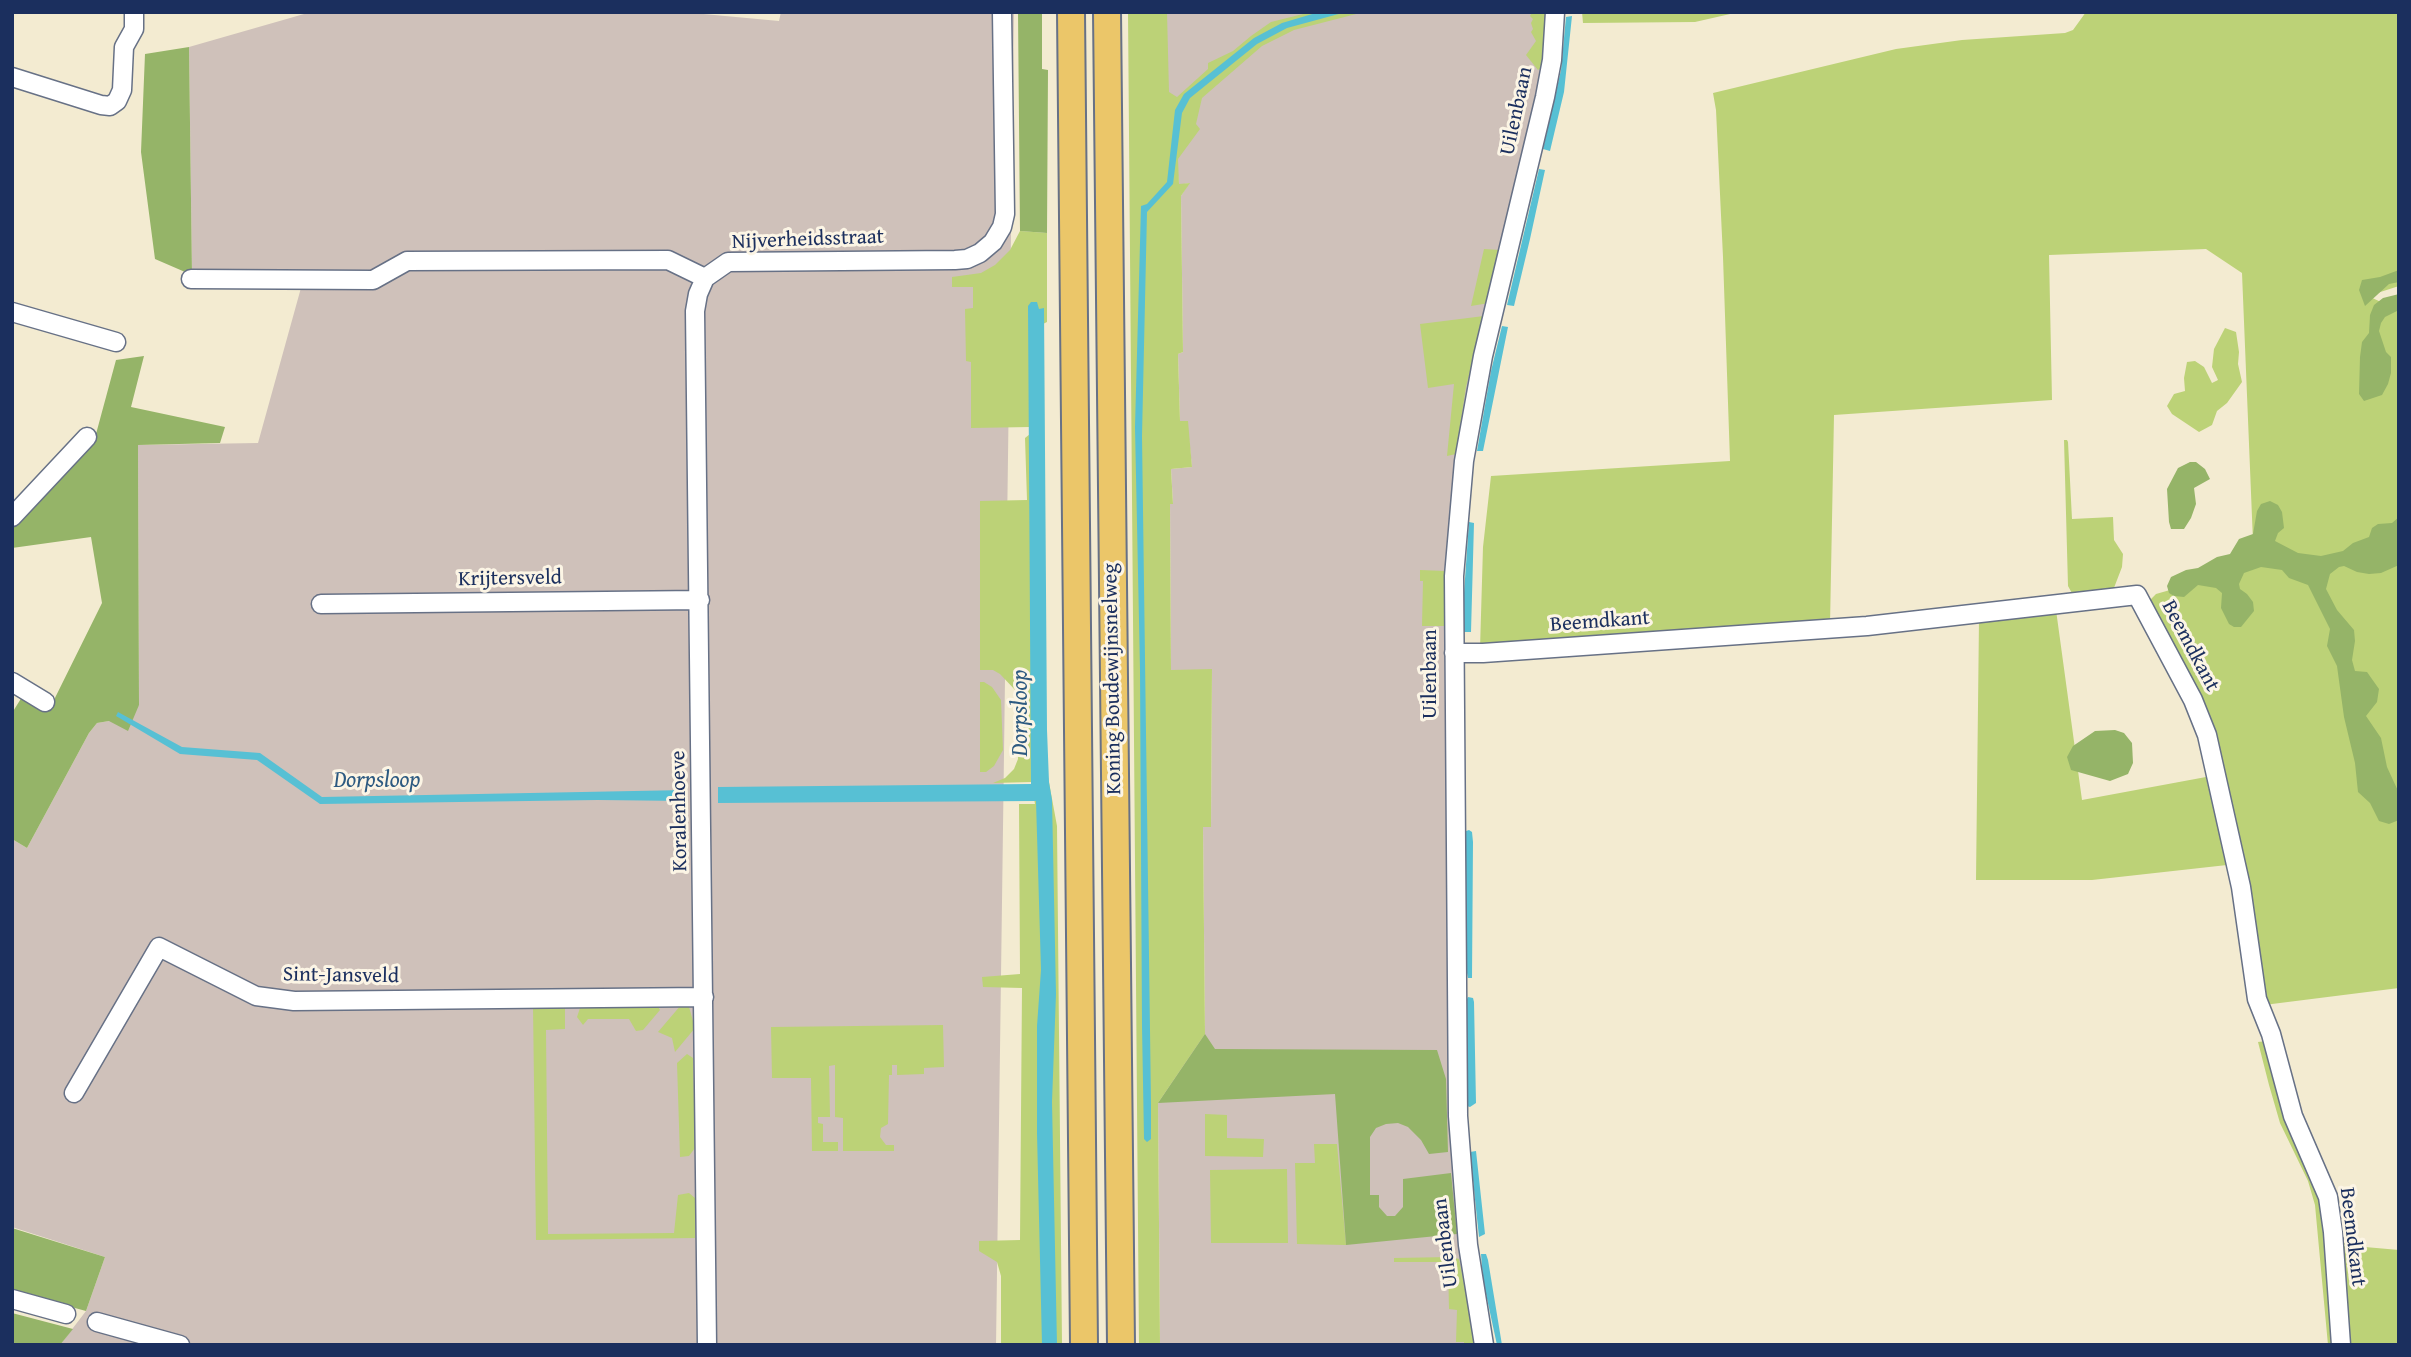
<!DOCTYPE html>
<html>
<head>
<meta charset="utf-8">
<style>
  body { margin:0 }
  #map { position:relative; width:2411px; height:1357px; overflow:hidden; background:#f3ebd1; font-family:"Gentium Book Plus",serif }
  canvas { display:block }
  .frame { position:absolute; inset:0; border:14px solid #1b2f5e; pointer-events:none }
</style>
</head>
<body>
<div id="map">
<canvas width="2411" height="1357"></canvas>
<div class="frame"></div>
</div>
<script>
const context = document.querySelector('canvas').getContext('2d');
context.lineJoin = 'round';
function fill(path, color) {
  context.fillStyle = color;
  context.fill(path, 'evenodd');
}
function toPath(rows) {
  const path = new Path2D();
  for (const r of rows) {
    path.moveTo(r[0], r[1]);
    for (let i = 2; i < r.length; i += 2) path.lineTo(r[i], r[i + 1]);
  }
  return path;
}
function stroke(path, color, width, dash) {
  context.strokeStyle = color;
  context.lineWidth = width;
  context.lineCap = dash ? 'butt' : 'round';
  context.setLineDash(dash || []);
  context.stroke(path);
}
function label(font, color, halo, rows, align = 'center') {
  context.font = font + ' "Gentium Book Plus",serif';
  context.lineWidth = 6;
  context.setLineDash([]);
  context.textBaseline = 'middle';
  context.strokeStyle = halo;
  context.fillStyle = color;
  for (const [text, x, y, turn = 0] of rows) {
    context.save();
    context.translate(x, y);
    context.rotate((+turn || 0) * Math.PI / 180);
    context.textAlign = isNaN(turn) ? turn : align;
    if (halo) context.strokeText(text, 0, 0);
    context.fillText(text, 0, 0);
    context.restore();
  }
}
const industrial = toPath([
  [311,12,682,12,779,21,781,12,1014,12,996,1345,60,1345,86,1311,105,1257,12,1227,12,839,27,848,89,733,97,723,109,721,139,705,138,445,258,443,304,277,192,275,189,47],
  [1143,12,1549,12,1544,66,1457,462,1446,562,1450,1056,1478,1345,1160,1345,1158,1103,1205,1033,1203,827,1211,827,1212,670,1171,670,1170,504,1173,503,1171,469,1192,467,1187,421,1180,422,1178,354,1183,352,1181,196,1189,183,1179,185,1173,124]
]);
const green = toPath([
  [1128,12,1167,12,1169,92,1177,97,1208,69,1208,63,1233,51,1251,36,1271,22,1311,12,1364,12,1294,30,1262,46,1202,98,1196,124,1200,129,1178,159,1179,184,1190,183,1181,196,1183,352,1178,354,1180,421,1188,421,1192,467,1171,469,1173,504,1170,504,1171,670,1212,669,1211,827,1203,827,1205,1034,1158,1103,1160,1345,1139,1345],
  [1532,12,1547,12,1542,67,1538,70,1526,55,1536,41,1531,32,1533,29,1531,23,1533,19,1530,16],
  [1582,12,1739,12,1695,22,1583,23],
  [2086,12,2399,12,2399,286,2368,296,2381,302,2399,297,2399,988,2264,1005,2211,731,2149,601,2156,594,2254,566,2242,273,2206,249,2049,255,2052,400,1834,415,1830,625,1480,649,1483,547,1491,476,1730,461,1723,257,1716,110,1713,93,1896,49,1962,40,2065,33,2073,30],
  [1020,231,1047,233,1047,322,1043,324,1046,766,1057,826,1062,1345,1001,1345,1001,1276,997,1262,979,1251,979,1241,1020,1240,1022,988,983,987,982,977,1020,974,1019,804,1035,804,1031,782,993,783,1005,778,1014,769,1018,759,1016,691,1000,674,993,670,980,670,980,501,1027,500,1025,438,1030,434,1030,427,971,428,971,362,966,361,965,309,973,308,973,287,952,287,952,277,981,273,995,265,1010,250],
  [1484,249,1500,250,1489,303,1471,306],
  [1484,316,1466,387,1456,454,1447,456,1454,384,1428,388,1420,324],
  [2225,328,2236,332,2239,352,2238,364,2242,382,2227,403,2217,411,2212,425,2199,432,2172,414,2167,406,2174,394,2185,391,2184,378,2187,362,2195,361,2204,367,2212,383,2218,380,2212,367,2214,349],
  [2064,440,2067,440,2068,442,2072,519,2113,517,2114,540,2123,554,2122,567,2112,593,2073,595,2068,586],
  [1420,570,1446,571,1446,626,1422,626,1423,581,1420,581],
  [2056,610,2082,800,2206,777,2227,865,2092,880,1976,880,1979,619],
  [980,682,984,682,992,687,1001,700,1003,750,994,766,986,772,980,772],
  [656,1003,660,1010,643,1030,636,1031,629,1019,588,1019,583,1025,577,1017,581,1005],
  [681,1005,689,1007,695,1028,675,1052,672,1038,658,1032],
  [533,1006,565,1007,565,1029,546,1030,548,1234,674,1233,678,1195,689,1193,695,1198,695,1238,536,1240],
  [943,1025,944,1067,924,1068,924,1074,897,1075,897,1065,892,1065,892,1075,889,1075,888,1124,881,1128,880,1137,886,1145,894,1145,894,1151,843,1151,843,1118,835,1117,835,1065,829,1066,830,1117,818,1117,818,1123,823,1124,823,1142,838,1142,838,1151,812,1151,811,1078,772,1078,771,1027],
  [2266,1041,2323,1203,2335,1345,2328,1345,2315,1205,2308,1181,2280,1123,2269,1085,2258,1042],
  [687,1054,693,1058,695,1148,689,1156,680,1157,677,1063],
  [1205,1114,1227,1115,1227,1138,1264,1139,1263,1157,1205,1156],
  [1314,1144,1337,1144,1346,1245,1297,1244,1295,1163,1315,1163],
  [1287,1169,1288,1243,1211,1243,1210,1170],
  [2338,1241,2365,1247,2399,1250,2399,1345,2345,1345],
  [1451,1257,1459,1259,1476,1345,1464,1345,1464,1342,1456,1342,1457,1310,1449,1309,1448,1262,1394,1262,1394,1258]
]);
const forest = toPath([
  [1018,12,1042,12,1042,69,1048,70,1047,233,1020,231],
  [189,47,192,275,155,259,141,152,145,54],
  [2399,270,2399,282,2389,284,2365,306,2359,290,2362,280,2380,277],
  [2399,294,2399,310,2385,317,2381,323,2379,331,2386,352,2391,357,2391,373,2388,384,2382,395,2364,401,2359,394,2360,357,2362,342,2369,333,2370,315,2374,305,2383,298],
  [144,356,131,407,225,427,220,443,138,445,139,705,128,731,109,721,97,723,89,733,27,848,12,839,12,713,22,697,49,710,102,603,91,537,12,548,12,522,96,434,116,360],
  [2190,462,2196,462,2205,469,2210,479,2194,488,2196,504,2191,518,2184,529,2171,529,2169,522,2167,489,2178,468],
  [2270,501,2278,505,2282,512,2284,528,2278,533,2275,541,2298,553,2321,556,2343,551,2353,543,2369,537,2372,528,2378,524,2392,523,2399,517,2399,565,2381,573,2369,574,2357,572,2344,566,2339,567,2330,574,2326,589,2337,610,2354,630,2355,641,2352,660,2355,671,2367,672,2379,689,2377,702,2366,716,2381,738,2387,767,2399,793,2399,820,2389,824,2379,821,2370,803,2358,792,2355,763,2344,717,2337,666,2327,646,2330,629,2308,585,2289,578,2282,570,2261,567,2244,573,2239,584,2240,589,2247,594,2253,602,2254,611,2241,627,2234,627,2229,624,2221,608,2222,593,2216,588,2198,585,2184,597,2174,596,2169,593,2167,586,2171,577,2186,570,2198,568,2217,557,2230,554,2239,539,2253,534,2257,511,2261,504],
  [2115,730,2124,733,2132,743,2133,763,2128,774,2110,781,2071,770,2067,757,2073,746,2095,731],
  [1205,1034,1215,1049,1437,1050,1446,1079,1448,1152,1429,1154,1421,1140,1408,1127,1398,1123,1386,1124,1376,1128,1370,1137,1370,1195,1379,1195,1379,1207,1387,1216,1395,1216,1403,1207,1403,1179,1451,1173,1457,1234,1346,1245,1335,1094,1158,1103],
  [12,1228,105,1257,86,1311,12,1291],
  [12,1313,73,1329,60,1345,12,1345]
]);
const water = toPath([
  [1319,12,1346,12,1287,28,1257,44,1190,98,1182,113,1173,184,1147,212,1142,436,1151,1104,1151,1139,1147,1142,1144,1139,1142,1026,1140,670,1135,427,1141,206,1147,204,1167,182,1175,110,1184,94,1254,38,1282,23],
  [1572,16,1564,92,1550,151,1543,149,1561,70,1566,17],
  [1539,169,1545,170,1530,239,1514,306,1507,305],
  [1031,302,1037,302,1039,309,1044,308,1047,730,1049,782,1052,800,1056,994,1052,1102,1057,1345,1042,1345,1037,1133,1037,1026,1041,970,1036,801,718,803,718,787,1031,784,1028,306],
  [1502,326,1508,327,1483,451,1477,451,1491,371],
  [1469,522,1474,523,1471,632,1464,632,1464,593],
  [118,712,182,747,260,753,322,797,686,790,686,801,598,800,320,804,257,760,180,754,116,716],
  [1469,830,1472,832,1473,842,1472,978,1468,978,1467,973,1466,950,1465,845,1466,831],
  [1468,997,1473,998,1474,1002,1476,1103,1470,1107,1467,1106,1466,1001],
  [1476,1151,1485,1234,1479,1237,1470,1152],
  [1481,1254,1486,1254,1488,1260,1502,1345,1497,1345,1483,1280]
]);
const minor = toPath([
  [12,77,101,105,110,106,117,101,122,90,124,47,134,29,134,12],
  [191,279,373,280,407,261,668,260,705,278],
  [12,312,116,342],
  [12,517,87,437],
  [321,604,700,600],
  [1454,653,1483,653,1867,626,2137,595,2193,700,2207,735,2241,887,2257,999,2271,1034,2293,1116,2328,1197,2333,1232,2341,1345],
  [12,682,45,702],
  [74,1093,159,947,256,996,294,1001,704,997],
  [12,1299,66,1314],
  [97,1322,180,1345],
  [707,1345,695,311,698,294,705,278,728,262,955,260,967,259,980,253,993,242,1002,227,1005,214,1002,12],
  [1484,1345,1468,1245,1458,1116,1454,576,1464,461,1483,356,1545,97,1552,60,1555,12]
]);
const highway = toPath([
  [1071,12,1084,1345],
  [1107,12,1121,1345]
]);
const streetNames = [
  ["Uilenbaan",1517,111,-78],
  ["Nijverheidsstraat",808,240,-2],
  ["Krijtersveld",510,579,-1],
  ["Beemdkant",1600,622,-4],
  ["Beemdkant",2190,646,62],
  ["Uilenbaan",1431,674,-90],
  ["Koning Boudewijnsnelweg",1113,679,-91],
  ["Koralenhoeve",680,811,-91],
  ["Sint-Jansveld",341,976,1],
  ["Beemdkant",2352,1237,83],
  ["Uilenbaan",1446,1243,-97]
];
const waterNames = [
  ["Dorpsloop",1021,713,-90],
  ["Dorpsloop",377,781]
];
fill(industrial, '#cfc1ba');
fill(green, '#bcd277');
fill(forest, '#95b468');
fill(water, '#57c0d4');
stroke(minor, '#677186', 21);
stroke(highway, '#677186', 30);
stroke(minor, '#fff', 18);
stroke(highway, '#ebc669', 26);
label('21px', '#1b2f5e', '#fcf5e5', streetNames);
label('italic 23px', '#2d5a81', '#fcf5e5', waterNames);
</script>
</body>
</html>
